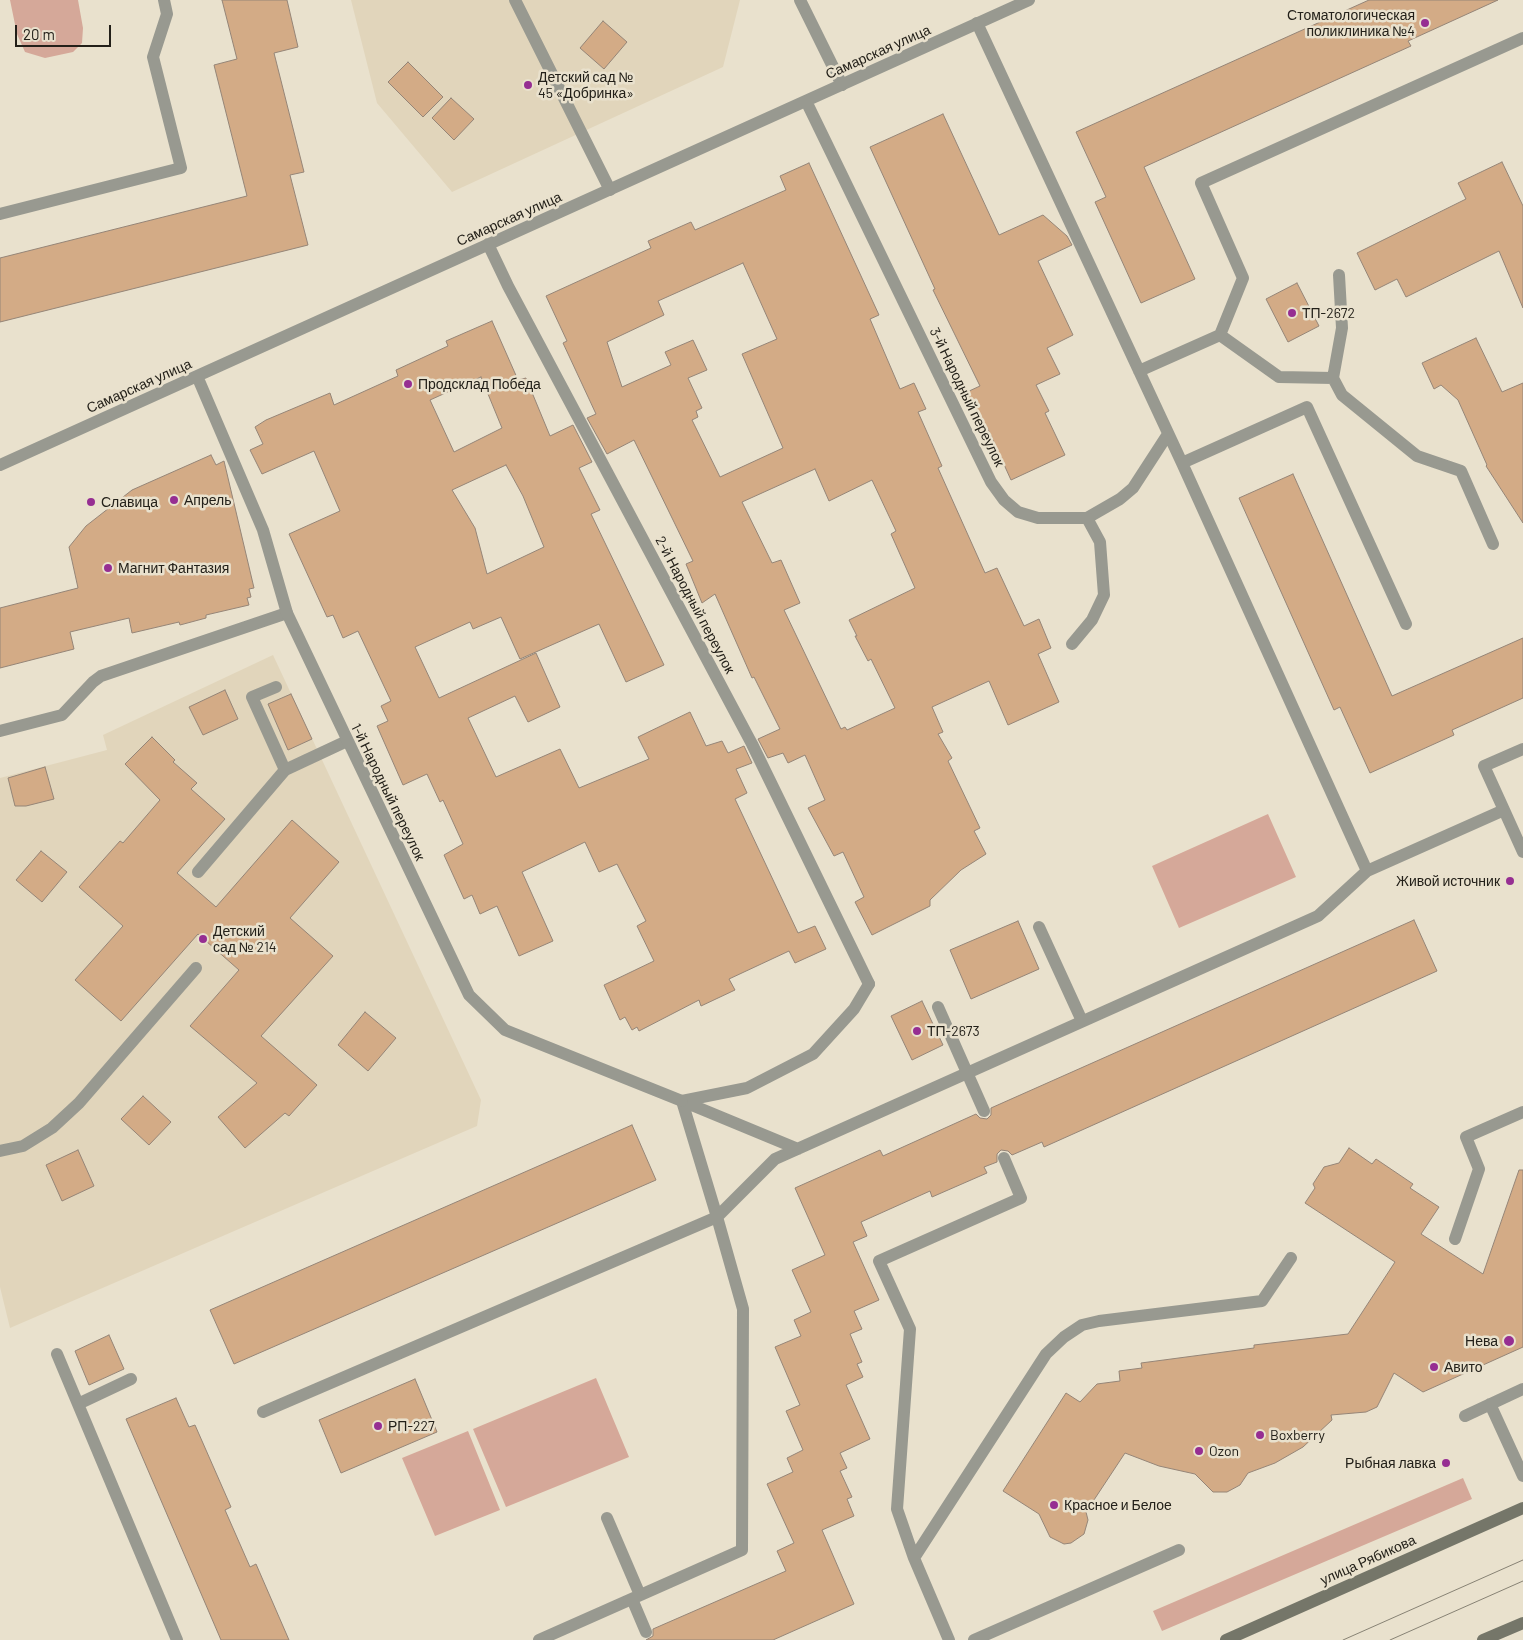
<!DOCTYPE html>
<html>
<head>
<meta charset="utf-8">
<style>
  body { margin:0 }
  #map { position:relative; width:1523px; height:1640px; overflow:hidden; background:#e9e1cd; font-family:Barlow,sans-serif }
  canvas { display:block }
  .scale { position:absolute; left:15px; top:25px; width:96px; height:22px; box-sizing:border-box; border:2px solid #232019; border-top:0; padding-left:6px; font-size:15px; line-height:18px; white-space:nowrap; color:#232019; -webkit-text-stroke:4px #e9e1cd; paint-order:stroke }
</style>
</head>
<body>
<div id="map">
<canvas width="1523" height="1640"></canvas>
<div class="scale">20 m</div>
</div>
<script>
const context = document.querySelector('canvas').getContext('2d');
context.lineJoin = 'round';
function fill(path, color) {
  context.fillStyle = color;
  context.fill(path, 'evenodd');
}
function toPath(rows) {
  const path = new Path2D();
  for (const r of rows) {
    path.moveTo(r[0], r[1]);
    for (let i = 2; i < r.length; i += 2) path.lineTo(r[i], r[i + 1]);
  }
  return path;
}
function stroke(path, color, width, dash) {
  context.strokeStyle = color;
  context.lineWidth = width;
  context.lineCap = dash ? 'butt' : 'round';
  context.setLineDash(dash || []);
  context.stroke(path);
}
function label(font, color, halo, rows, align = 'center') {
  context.font = font + ' Barlow,sans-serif';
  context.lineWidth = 5;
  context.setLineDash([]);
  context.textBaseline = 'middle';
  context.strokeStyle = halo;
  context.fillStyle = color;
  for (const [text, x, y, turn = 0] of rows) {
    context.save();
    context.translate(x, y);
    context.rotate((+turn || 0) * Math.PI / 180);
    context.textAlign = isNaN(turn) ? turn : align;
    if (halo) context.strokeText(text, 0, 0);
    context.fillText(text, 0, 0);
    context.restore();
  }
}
const built = toPath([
  [351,0,740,0,723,67,452,192,377,103],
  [273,655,481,1100,477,1126,10,1328,0,1287,0,778,107,750,103,735]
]);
const green = toPath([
  [10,0,78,0,83,28,82,43,73,52,45,58,25,52,17,34],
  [1268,814,1296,877,1179,928,1152,866],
  [596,1378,629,1457,506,1507,473,1429],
  [468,1431,500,1510,435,1536,402,1458],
  [1463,1478,1472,1499,1162,1631,1153,1611]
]);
const building = toPath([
  [222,0,287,0,298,47,274,53,304,172,290,175,308,245,0,322,0,258,247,196,214,65,237,59,222,0],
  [1369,0,1498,0,1408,41,1411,46,1144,167,1195,279,1141,303,1095,202,1106,197,1076,132,1369,0],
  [603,21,627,42,604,69,580,48,603,21],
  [408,62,443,97,423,117,388,82,408,62],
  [451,98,474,119,454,140,432,118,451,98],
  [943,114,999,235,1043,215,1067,236,1072,245,1038,261,1073,335,1047,348,1060,374,1036,385,1049,411,1045,413,1065,455,1011,480,987,427,984,428,967,392,980,386,933,290,935,289,870,147,943,114],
  [1502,162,1523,206,1523,308,1499,251,1406,297,1397,279,1375,290,1357,253,1466,199,1458,183,1502,162],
  [809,163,879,315,870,319,900,389,914,383,926,409,918,412,942,466,938,468,985,573,997,568,1024,626,1039,619,1051,648,1038,654,1059,702,1008,725,989,681,932,707,943,732,938,734,952,758,948,761,980,828,974,831,986,854,961,870,930,900,930,906,872,935,855,902,864,897,843,852,834,856,808,808,825,800,805,755,788,763,783,753,768,758,758,739,780,729,754,677,752,678,715,594,702,603,686,564,693,561,634,440,607,454,587,418,596,414,563,343,567,341,546,296,651,248,648,241,691,222,695,230,786,190,780,176,809,163],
  [743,263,777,339,742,354,783,448,720,477,692,420,698,417,696,411,702,408,688,378,707,370,693,340,665,352,671,365,622,387,607,342,664,315,658,301,743,263],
  [815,469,829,501,872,480,896,531,891,534,915,588,849,620,857,636,855,636,868,661,871,659,895,708,847,730,845,727,841,729,784,610,800,603,781,560,772,563,742,502,815,469],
  [1297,283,1319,326,1288,342,1266,299,1297,283],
  [492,321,518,380,526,378,550,436,573,425,592,462,579,468,600,510,591,514,664,665,626,682,599,624,520,659,501,617,473,629,470,622,415,647,439,698,536,653,560,707,528,722,515,696,468,718,496,777,560,749,579,788,649,759,638,737,690,712,706,746,722,741,728,753,744,746,752,763,736,769,747,793,735,799,798,933,815,926,826,949,795,963,789,951,729,979,735,990,701,1006,699,1000,639,1031,637,1027,632,1030,625,1017,620,1020,604,985,654,961,637,926,646,921,617,864,599,872,585,842,522,872,553,941,519,956,497,906,480,914,472,895,464,899,444,855,463,844,443,800,440,802,427,774,403,785,377,726,388,721,381,706,391,701,358,631,343,638,333,615,327,617,289,534,340,511,314,451,262,474,250,450,263,444,255,427,266,420,330,393,334,405,398,376,396,370,448,346,446,341,492,321],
  [481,377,502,428,454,452,430,400,481,377],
  [506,465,523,496,544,547,487,574,475,528,452,490,506,465],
  [1476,338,1502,392,1523,383,1523,523,1486,466,1487,465,1458,400,1441,385,1434,389,1422,363,1476,338],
  [211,455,216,465,224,461,254,588,249,589,251,597,247,598,249,605,206,615,206,618,180,625,179,622,132,633,129,618,70,632,74,649,0,668,0,608,78,588,69,547,86,526,132,490,211,455],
  [1293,474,1392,696,1523,638,1523,698,1452,730,1454,735,1370,773,1340,707,1334,710,1239,498,1293,474],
  [225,690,238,719,203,735,189,707,225,690],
  [291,694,312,739,288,750,268,704,291,694],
  [152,737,175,760,173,762,197,783,191,789,225,819,177,873,216,907,292,820,339,862,290,918,333,956,261,1036,317,1085,289,1116,285,1113,245,1148,218,1117,257,1083,190,1026,239,970,198,934,121,1021,75,980,123,926,79,887,120,841,123,843,160,800,125,764,152,737],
  [45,767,54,799,26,806,15,806,8,778,45,767],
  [41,851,67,872,42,902,16,880,41,851],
  [1414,920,1437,971,1044,1147,1042,1142,1012,1155,1008,1151,1001,1150,997,1154,997,1162,984,1167,987,1173,932,1197,930,1191,861,1222,867,1236,853,1242,879,1300,854,1311,862,1329,850,1334,862,1362,857,1364,863,1377,846,1385,870,1439,840,1453,847,1468,840,1471,852,1497,847,1499,854,1516,822,1530,854,1604,773,1640,646,1640,653,1636,653,1629,786,1571,777,1551,794,1543,767,1484,793,1472,787,1458,803,1450,786,1411,800,1405,775,1347,801,1336,794,1320,811,1312,792,1270,825,1255,795,1188,880,1150,883,1156,976,1114,980,1118,987,1119,991,1115,991,1108,1414,920],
  [1018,921,1039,969,971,999,950,950,1018,921],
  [922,1001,943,1045,912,1060,891,1016,922,1001],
  [365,1012,396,1038,368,1071,338,1045,365,1012],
  [143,1096,171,1122,149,1145,121,1119,143,1096],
  [632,1125,656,1180,234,1364,210,1310,632,1125],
  [1349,1148,1372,1164,1376,1159,1413,1184,1410,1188,1439,1207,1421,1234,1483,1274,1519,1170,1523,1170,1523,1347,1423,1392,1394,1373,1377,1407,1366,1412,1331,1415,1332,1420,1303,1447,1275,1463,1248,1473,1240,1485,1227,1492,1213,1492,1195,1474,1159,1466,1125,1453,1086,1512,1088,1520,1084,1534,1071,1543,1064,1544,1050,1537,1039,1514,1003,1491,1066,1393,1080,1402,1097,1384,1120,1381,1119,1371,1142,1368,1141,1363,1254,1348,1254,1345,1348,1334,1395,1262,1305,1203,1315,1188,1313,1184,1324,1167,1339,1163,1349,1148],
  [78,1150,94,1186,62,1201,46,1165,78,1150],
  [109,1335,124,1369,89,1385,75,1351,109,1335],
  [415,1379,437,1432,341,1473,319,1420,415,1379],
  [176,1398,189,1427,195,1425,231,1507,225,1510,250,1567,256,1564,289,1640,221,1640,126,1419,176,1398]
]);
const service = toPath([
  [515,0,610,190],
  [800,0,842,85],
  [977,23,1182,463,1367,871,1504,810,1523,852],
  [0,214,181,168,153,57,167,14,164,0],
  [1339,275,1342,328,1333,378,1342,395,1417,456,1461,471,1493,544],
  [1220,335,1279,377,1333,378],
  [1139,371,1220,335,1243,278,1201,183,1523,38],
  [1182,463,1307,407,1406,624],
  [1087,518,1120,499,1133,488,1168,434],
  [276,687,252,697,285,770],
  [0,731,62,715,93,682,101,676,287,613],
  [1504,810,1484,766,1523,749],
  [198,872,285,770,347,741],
  [1039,927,1082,1021],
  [938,1007,984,1111],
  [682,1101,798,1149],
  [0,1151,23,1146,52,1128,79,1103,196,968],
  [1455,1239,1479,1169,1466,1137,1523,1112],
  [57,1354,177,1640],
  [78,1404,131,1379],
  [1490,1404,1523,1476],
  [263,1412,717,1217,682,1101,747,1088,813,1054,854,1009,869,984],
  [1465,1416,1523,1389],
  [607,1518,640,1595],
  [914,1558,897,1509,910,1329,879,1261,1021,1198,1004,1158],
  [632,1599,646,1632],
  [539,1640,742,1550,743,1309,717,1217,775,1159,1318,916,1367,871],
  [949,1640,914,1558,1046,1354,1064,1337,1082,1325,1099,1321,1262,1301,1291,1258],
  [974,1640,1179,1550]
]);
const minor = toPath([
  [806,101,991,482,1004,500,1018,512,1038,518,1087,518,1100,542,1104,595,1092,620,1072,644],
  [488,244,508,286,752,744,869,984],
  [197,376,263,530,287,613,469,995,505,1030,682,1101],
  [0,465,1029,0]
]);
const secondary = toPath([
  [1226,1640,1523,1508],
  [1483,1640,1523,1623]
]);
const tram = toPath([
  [1343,1640,1523,1560],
  [1390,1640,1523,1581]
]);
const markers = [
  [1425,23,5,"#962e92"],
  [528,85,5,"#962e92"],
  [1292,313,5,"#962e92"],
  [408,384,5,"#962e92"],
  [174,500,5,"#962e92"],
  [91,502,5,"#962e92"],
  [108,568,5,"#962e92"],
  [1510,881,5,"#962e92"],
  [203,939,5,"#962e92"],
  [917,1031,5,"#962e92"],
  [1509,1341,6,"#962e92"],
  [1434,1367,5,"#962e92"],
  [378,1426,5,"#962e92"],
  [1260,1435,5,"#962e92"],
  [1199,1451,5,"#962e92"],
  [1446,1463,5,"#962e92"],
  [1054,1505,5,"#962e92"]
];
const poiNames = [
  ["Стоматологическая",1415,15,"right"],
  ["поликлиника №4",1415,31,"right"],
  ["Детский сад №",538,77],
  ["45 «Добринка»",538,93],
  ["ТП-2672",1302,313],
  ["Продсклад Победа",418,384],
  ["Апрель",184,500],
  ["Славица",101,502],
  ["Магнит Фантазия",118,568],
  ["Живой источник",1500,881,"right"],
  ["Детский",213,931],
  ["сад № 214",213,947],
  ["ТП-2673",927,1031],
  ["Нева",1498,1341,"right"],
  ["Авито",1444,1367],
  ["РП-227",388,1426],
  ["Boxberry",1270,1435],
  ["Ozon",1209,1451],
  ["Рыбная лавка",1436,1463,"right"],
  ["Красное и Белое",1064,1505]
];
const streetNames = [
  ["Самарская улица",878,52,-24],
  ["Самарская улица",509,219,-24],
  ["Самарская улица",139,386,-24],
  ["3-й Народный переулок",967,397,64],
  ["2-й Народный переулок",695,605,62],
  ["1-й Народный переулок",388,792,64],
  ["улица Рябикова",1368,1560,-24]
];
fill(built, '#e1d5bb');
fill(green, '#d5a899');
fill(building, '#d3ab86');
stroke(building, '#958577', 1);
stroke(service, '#989990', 12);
stroke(minor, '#989990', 12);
stroke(secondary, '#757669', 12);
stroke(tram, '#878274', 1);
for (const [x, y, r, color] of markers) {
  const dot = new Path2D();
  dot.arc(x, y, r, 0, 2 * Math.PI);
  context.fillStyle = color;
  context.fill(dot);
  stroke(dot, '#e9e1cd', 2);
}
label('14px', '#232019', '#e9e1cd', poiNames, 'left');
label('14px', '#232019', '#e9e1cd', streetNames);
</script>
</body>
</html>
